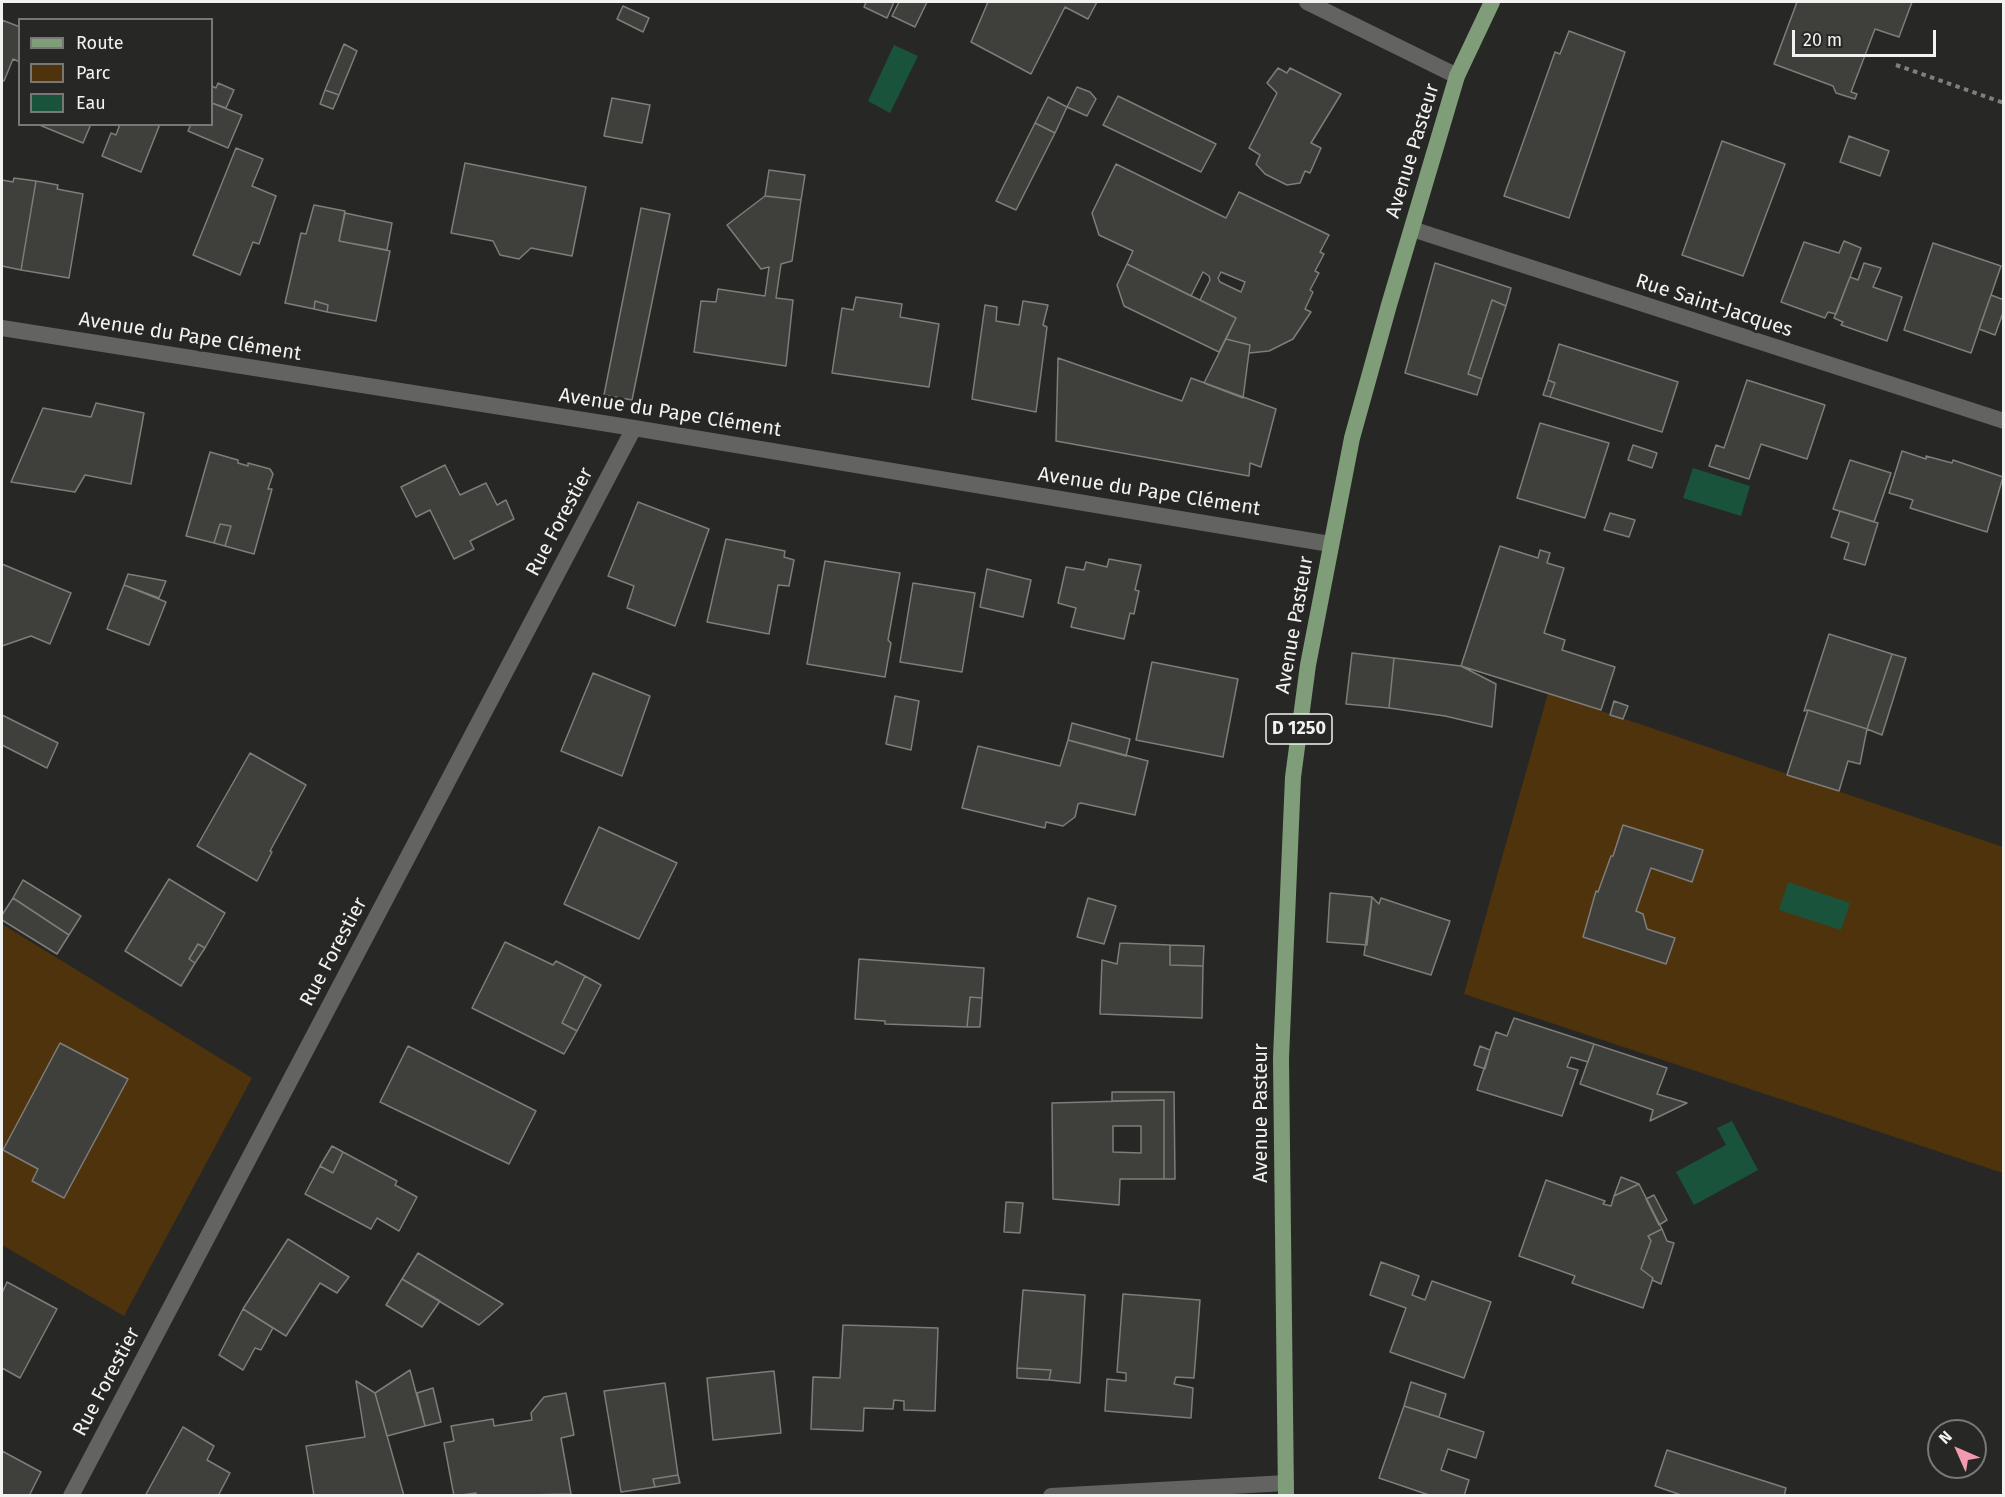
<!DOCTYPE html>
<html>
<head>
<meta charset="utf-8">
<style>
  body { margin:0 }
  #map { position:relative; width:2005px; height:1497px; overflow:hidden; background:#272825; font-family:"Fira Sans",sans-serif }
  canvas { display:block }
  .frame { position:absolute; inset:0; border:3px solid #f2f3f1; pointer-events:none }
  .legend { position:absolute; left:18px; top:18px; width:195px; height:108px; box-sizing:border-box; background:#272825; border:2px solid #787977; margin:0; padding:8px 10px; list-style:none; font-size:18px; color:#f2f3f1 }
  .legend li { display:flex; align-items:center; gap:12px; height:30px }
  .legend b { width:30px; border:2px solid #787977 }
  .north { position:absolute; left:1927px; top:1419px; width:60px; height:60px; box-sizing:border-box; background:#272825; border:2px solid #787977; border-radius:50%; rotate:315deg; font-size:16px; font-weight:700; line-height:24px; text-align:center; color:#f2f3f1 }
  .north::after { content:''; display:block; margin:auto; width:21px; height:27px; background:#f29aaf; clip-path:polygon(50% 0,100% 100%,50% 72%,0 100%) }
  .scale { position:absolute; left:1792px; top:30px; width:144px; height:27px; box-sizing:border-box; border:3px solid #f2f3f1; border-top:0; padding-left:8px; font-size:18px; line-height:21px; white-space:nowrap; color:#f2f3f1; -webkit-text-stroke:4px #272825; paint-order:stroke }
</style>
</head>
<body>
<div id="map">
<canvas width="2005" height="1497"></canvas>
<div class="frame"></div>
<ul class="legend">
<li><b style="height:8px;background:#7f9d78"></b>Route</li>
<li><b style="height:16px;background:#4e330c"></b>Parc</li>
<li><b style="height:16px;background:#1a533c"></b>Eau</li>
</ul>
<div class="north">N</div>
<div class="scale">20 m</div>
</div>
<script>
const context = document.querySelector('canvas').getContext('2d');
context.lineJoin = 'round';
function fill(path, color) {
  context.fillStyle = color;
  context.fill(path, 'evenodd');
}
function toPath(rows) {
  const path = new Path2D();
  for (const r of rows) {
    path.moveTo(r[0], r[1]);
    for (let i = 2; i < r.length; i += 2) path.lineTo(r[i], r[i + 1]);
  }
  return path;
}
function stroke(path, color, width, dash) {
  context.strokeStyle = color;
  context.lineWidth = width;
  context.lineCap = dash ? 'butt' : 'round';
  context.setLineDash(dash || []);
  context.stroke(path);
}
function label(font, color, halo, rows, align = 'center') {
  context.font = font + ' "Fira Sans",sans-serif';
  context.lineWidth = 6;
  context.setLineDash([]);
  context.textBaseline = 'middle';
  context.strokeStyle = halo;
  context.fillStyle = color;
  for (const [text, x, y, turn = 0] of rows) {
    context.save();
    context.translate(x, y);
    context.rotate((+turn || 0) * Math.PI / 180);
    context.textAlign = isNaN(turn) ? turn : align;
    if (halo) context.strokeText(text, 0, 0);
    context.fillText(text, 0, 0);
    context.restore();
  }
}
const green = toPath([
  [1548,693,2003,847,2003,1173,1464,994],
  [2,924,252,1078,124,1316,2,1245]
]);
const water = toPath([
  [894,45,918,56,890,113,868,101],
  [1693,468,1750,486,1741,516,1683,498],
  [1788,882,1850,903,1841,930,1779,910],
  [1732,1121,1758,1170,1694,1205,1676,1172,1726,1145,1717,1128]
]);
const building = toPath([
  [866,2,894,2,887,18,864,7,866,2],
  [899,2,927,2,915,27,892,16,899,2],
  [988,2,1097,2,1088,19,1065,7,1031,74,971,42,988,2],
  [1797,2,1912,2,1899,37,1875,29,1851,92,1857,94,1855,99,1836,93,1833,86,1774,64,1797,2],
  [623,6,649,18,643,32,617,19,623,6],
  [2,20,20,27,20,62,13,59,4,81,2,80,2,20],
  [1569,31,1625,52,1569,218,1504,196,1555,52,1560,54,1569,31],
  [344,44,357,51,339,95,325,90,344,44],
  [1278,68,1287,73,1290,68,1341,94,1311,143,1321,148,1310,173,1305,171,1300,183,1287,185,1265,174,1256,164,1260,155,1249,148,1277,93,1267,83,1278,68],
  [218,83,234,90,226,108,212,103,212,86,216,88,218,83],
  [1077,87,1090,92,1096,99,1087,116,1067,107,1077,87],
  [325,90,339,95,333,109,320,104,325,90],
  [1118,96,1216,144,1201,172,1103,125,1118,96],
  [1048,97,1067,107,1055,133,1035,123,1048,97],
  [612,98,650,105,642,143,604,136,612,98],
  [212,103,242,115,228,148,188,131,191,124,212,124,212,103],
  [1035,123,1055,133,1016,210,996,201,1035,123],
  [37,124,91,124,83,143,37,124],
  [120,124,160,124,141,172,102,156,111,133,116,135,120,124],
  [1849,136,1889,151,1880,176,1840,162,1849,136],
  [1722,141,1785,164,1743,276,1682,255,1722,141],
  [236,148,263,159,252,186,276,196,259,244,253,242,240,275,193,255,236,148],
  [465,163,586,187,572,256,531,248,519,259,500,255,493,241,451,233,465,163],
  [1116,164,1226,218,1239,192,1329,235,1320,252,1324,254,1315,271,1319,273,1310,290,1313,292,1305,309,1311,312,1293,339,1269,351,1249,353,1250,345,1226,339,1236,318,1200,300,1210,280,1209,276,1203,272,1191,296,1127,264,1133,251,1099,235,1092,213,1116,164],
  [1221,272,1245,282,1241,292,1220,282,1218,278,1221,272],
  [769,170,805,175,801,200,765,196,769,170],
  [14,178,36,181,21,270,2,266,2,180,13,182,14,178],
  [36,181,58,185,57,189,83,194,69,278,21,270,36,181],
  [765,196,801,200,792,261,781,264,776,298,793,300,786,366,694,352,701,301,716,302,718,289,765,296,769,267,761,269,727,225,765,196],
  [314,205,345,211,339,241,390,251,376,321,327,312,328,305,315,301,314,309,285,303,301,233,306,234,314,205],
  [641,208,670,214,632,400,604,395,641,208],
  [345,213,392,223,387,250,339,241,345,213],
  [1844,241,1861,248,1836,314,1828,312,1825,318,1781,302,1804,242,1839,253,1844,241],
  [1933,243,2001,266,1971,353,1904,330,1933,243],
  [1435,263,1511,288,1506,306,1492,300,1468,374,1482,379,1477,395,1405,373,1435,263],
  [1864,263,1881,268,1873,287,1902,297,1887,341,1841,325,1843,322,1834,318,1850,277,1858,280,1864,263],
  [1127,264,1236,318,1219,352,1124,306,1117,285,1127,264],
  [1991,295,2004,300,2004,310,1995,335,1979,329,1991,295],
  [856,297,902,304,900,317,939,324,929,387,832,373,842,308,853,310,856,297],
  [1492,300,1506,306,1482,379,1468,374,1492,300],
  [315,301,328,305,327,312,314,309,315,301],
  [1023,301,1048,305,1043,325,1047,327,1036,412,972,399,985,305,997,307,996,321,1019,325,1023,301],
  [1226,339,1250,345,1243,398,1204,383,1226,339],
  [1559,344,1678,382,1662,432,1550,397,1555,383,1548,380,1559,344],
  [1058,358,1182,401,1191,378,1276,409,1261,467,1250,463,1249,476,1056,441,1058,358],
  [1548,380,1555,383,1550,397,1543,395,1548,380],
  [1747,380,1825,405,1807,459,1761,444,1749,479,1709,466,1716,445,1724,448,1747,380],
  [96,403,144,413,131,484,85,475,75,492,11,482,43,408,91,417,96,403],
  [1540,423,1609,443,1585,518,1517,498,1540,423],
  [1633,445,1657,453,1652,468,1628,460,1633,445],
  [1902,451,1926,459,1926,456,1952,463,1953,460,2003,477,1987,532,1910,508,1913,500,1889,493,1902,451],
  [210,452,238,460,238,463,248,466,248,463,270,469,273,474,268,489,272,489,254,554,225,546,231,526,220,524,214,543,186,536,210,452],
  [1850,460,1891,473,1874,522,1833,509,1850,460],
  [445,465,460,495,486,483,497,505,506,500,514,519,470,541,474,549,454,559,430,510,416,517,401,487,445,465],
  [638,502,709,529,675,626,627,608,634,586,608,576,638,502],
  [1840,511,1878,523,1865,565,1844,559,1849,543,1831,537,1840,511],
  [1610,513,1635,520,1629,537,1604,530,1610,513],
  [220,524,231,526,225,546,214,543,220,524],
  [726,539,785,551,784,557,794,560,789,586,778,585,769,634,707,622,726,539],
  [1500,546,1538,558,1540,550,1550,553,1547,563,1564,568,1544,633,1565,640,1562,650,1615,667,1601,710,1461,666,1500,546],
  [1109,559,1141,565,1135,590,1139,591,1134,614,1130,613,1124,639,1071,627,1076,608,1058,603,1066,567,1084,570,1086,562,1107,567,1109,559],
  [825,561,900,573,888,640,891,643,885,677,807,664,825,561],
  [2,564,71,593,50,644,31,636,2,646,2,564],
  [987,569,1031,580,1023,617,980,607,987,569],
  [128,574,166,581,159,598,124,585,128,574],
  [913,583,975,593,962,672,900,662,913,583],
  [124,585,166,602,149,645,107,629,124,585],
  [1829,634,1892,654,1867,729,1808,710,1804,711,1829,634],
  [1352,653,1394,658,1389,708,1346,704,1352,653],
  [1892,654,1906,658,1882,735,1867,729,1892,654],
  [1394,658,1461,666,1496,684,1492,727,1445,716,1389,708,1394,658],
  [1152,662,1238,679,1223,757,1136,740,1152,662],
  [593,673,650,696,622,776,561,751,593,673],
  [895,696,919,701,911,750,886,744,895,696],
  [1614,701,1628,706,1623,719,1610,715,1614,701],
  [1808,710,1867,729,1860,764,1848,761,1839,791,1787,775,1808,710],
  [2,715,58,743,47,768,2,745,2,715],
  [1072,723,1130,739,1126,756,1068,740,1072,723],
  [1068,740,1148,761,1135,815,1081,803,1078,804,1075,817,1063,826,1046,822,1045,828,962,808,978,746,1060,766,1068,740],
  [250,753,306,785,270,851,272,852,257,881,197,846,250,753],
  [1623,825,1703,850,1692,882,1651,868,1636,911,1643,914,1647,929,1675,938,1666,964,1583,937,1596,891,1598,892,1611,856,1613,856,1623,825],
  [599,827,677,863,639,939,564,904,599,827],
  [169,879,225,913,205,948,198,944,189,959,195,963,181,986,125,951,169,879],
  [23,880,81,916,69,935,13,898,23,880],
  [1330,893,1372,897,1367,945,1327,942,1330,893],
  [1372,897,1379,904,1381,898,1450,921,1431,975,1364,955,1372,897],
  [13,898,69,935,57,954,2,920,2,915,13,898],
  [1088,898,1116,906,1104,944,1077,937,1088,898],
  [505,942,553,965,556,961,585,976,562,1023,577,1031,564,1054,472,1008,505,942],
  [1120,943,1170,945,1170,965,1203,966,1202,1018,1100,1014,1102,960,1117,964,1120,943],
  [198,944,205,948,195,963,189,959,198,944],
  [1170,945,1204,946,1203,966,1170,965,1170,945],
  [859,959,984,968,982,998,970,997,967,1027,885,1024,885,1021,855,1019,859,959],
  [585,976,601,985,577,1031,562,1023,585,976],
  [970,997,982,998,980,1027,967,1027,970,997],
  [1514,1018,1594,1044,1588,1062,1571,1057,1567,1067,1578,1070,1562,1116,1477,1090,1496,1032,1507,1036,1514,1018],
  [60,1043,128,1079,64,1198,32,1181,38,1169,3,1150,60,1043],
  [1594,1044,1667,1068,1657,1094,1687,1103,1650,1121,1653,1110,1580,1084,1594,1044],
  [408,1046,536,1111,509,1164,380,1102,408,1046],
  [1480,1046,1490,1050,1485,1069,1474,1065,1480,1046],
  [1112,1092,1174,1092,1175,1179,1164,1179,1164,1100,1112,1101,1112,1092],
  [1164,1100,1164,1179,1120,1179,1119,1205,1053,1199,1052,1103,1164,1100],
  [1113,1126,1141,1126,1141,1153,1113,1152,1113,1126],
  [332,1146,343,1152,333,1173,320,1166,332,1146],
  [343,1152,397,1181,395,1185,417,1197,399,1231,377,1218,371,1229,305,1194,320,1166,333,1173,343,1152],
  [1621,1177,1639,1184,1614,1196,1621,1177],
  [1546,1180,1605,1201,1603,1204,1611,1206,1614,1196,1639,1184,1662,1229,1648,1236,1651,1241,1641,1269,1653,1278,1643,1308,1572,1283,1575,1276,1519,1256,1546,1180],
  [1654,1195,1667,1220,1659,1225,1646,1199,1654,1195],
  [1006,1202,1023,1203,1020,1233,1004,1232,1006,1202],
  [1662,1229,1667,1241,1674,1243,1661,1284,1652,1280,1653,1278,1641,1269,1651,1241,1648,1236,1662,1229],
  [288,1239,349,1277,337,1293,320,1283,286,1336,243,1309,288,1239],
  [418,1253,503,1304,479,1325,402,1279,418,1253],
  [1381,1262,1419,1276,1412,1295,1425,1300,1432,1281,1491,1302,1464,1378,1390,1352,1406,1308,1370,1295,1381,1262],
  [402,1279,440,1301,422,1327,386,1305,402,1279],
  [7,1282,57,1309,20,1378,2,1368,2,1293,7,1282],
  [1023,1290,1085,1295,1080,1383,1049,1380,1051,1370,1017,1368,1023,1290],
  [1123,1294,1200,1300,1194,1378,1176,1377,1174,1384,1193,1388,1191,1418,1105,1411,1107,1379,1126,1381,1126,1373,1117,1372,1123,1294],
  [243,1309,273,1328,261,1350,255,1348,243,1370,219,1355,243,1309],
  [843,1325,938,1328,935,1411,904,1410,904,1401,894,1400,893,1409,864,1408,863,1431,811,1429,813,1377,840,1378,843,1325],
  [1017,1368,1051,1370,1049,1380,1017,1378,1017,1368],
  [410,1370,425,1426,387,1436,375,1393,410,1370],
  [774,1371,781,1433,713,1440,707,1378,774,1371],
  [356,1381,375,1393,404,1496,314,1496,306,1446,365,1437,356,1381],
  [1411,1382,1446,1394,1439,1417,1404,1406,1411,1382],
  [665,1383,678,1475,653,1479,655,1487,621,1492,604,1391,665,1383],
  [433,1388,441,1422,425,1426,417,1393,433,1388],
  [566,1393,574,1435,561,1438,571,1494,476,1496,476,1493,454,1496,444,1443,454,1441,451,1426,493,1419,494,1426,532,1420,531,1413,544,1397,566,1393],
  [1404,1406,1484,1432,1476,1458,1448,1449,1441,1470,1469,1480,1464,1496,1432,1496,1379,1478,1404,1406],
  [183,1427,214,1446,207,1460,230,1473,218,1496,145,1496,183,1427],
  [1667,1450,1786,1488,1784,1496,1684,1496,1655,1486,1667,1450],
  [2,1451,41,1472,29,1496,2,1496,2,1451],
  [678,1475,680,1483,655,1487,653,1479,678,1475]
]);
const path = toPath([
  [1896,65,2004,103]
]);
const minor = toPath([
  [1307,2,1457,76],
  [1412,229,2004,421],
  [2,328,634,428,1330,544],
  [71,1496,634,428],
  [1051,1496,1286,1483]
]);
const primary = toPath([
  [1286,1496,1281,1058,1293,777,1308,665,1352,438,1389,305,1457,76,1492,2]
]);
const shields = [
  [1299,729,66]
];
const shieldNames = [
  ["D 1250",1299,729]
];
const streetNames = [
  ["Avenue Pasteur",1413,151,-73],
  ["Rue Saint-Jacques",1714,306,18],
  ["Avenue du Pape Clément",190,337,9],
  ["Avenue du Pape Clément",670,413,9],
  ["Avenue du Pape Clément",1149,492,9],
  ["Rue Forestier",560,522,-62],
  ["Avenue Pasteur",1295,625,-80],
  ["Rue Forestier",334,952,-62],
  ["Avenue Pasteur",1261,1113,-90],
  ["Rue Forestier",107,1382,-62]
];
fill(green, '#4e330c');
fill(water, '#1a533c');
fill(building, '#3f3f3c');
stroke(building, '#7e7d7a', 1.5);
stroke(path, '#7f807d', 4, [4.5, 4.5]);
stroke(minor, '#636461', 16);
stroke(primary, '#7f9d78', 16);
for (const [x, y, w] of shields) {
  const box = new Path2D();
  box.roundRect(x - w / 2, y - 15, w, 30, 4.5);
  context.fillStyle = '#272825';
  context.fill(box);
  stroke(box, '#f2f3f1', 1.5);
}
label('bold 18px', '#f2f3f1', null, shieldNames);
label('20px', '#f2f3f1', '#272825', streetNames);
</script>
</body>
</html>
